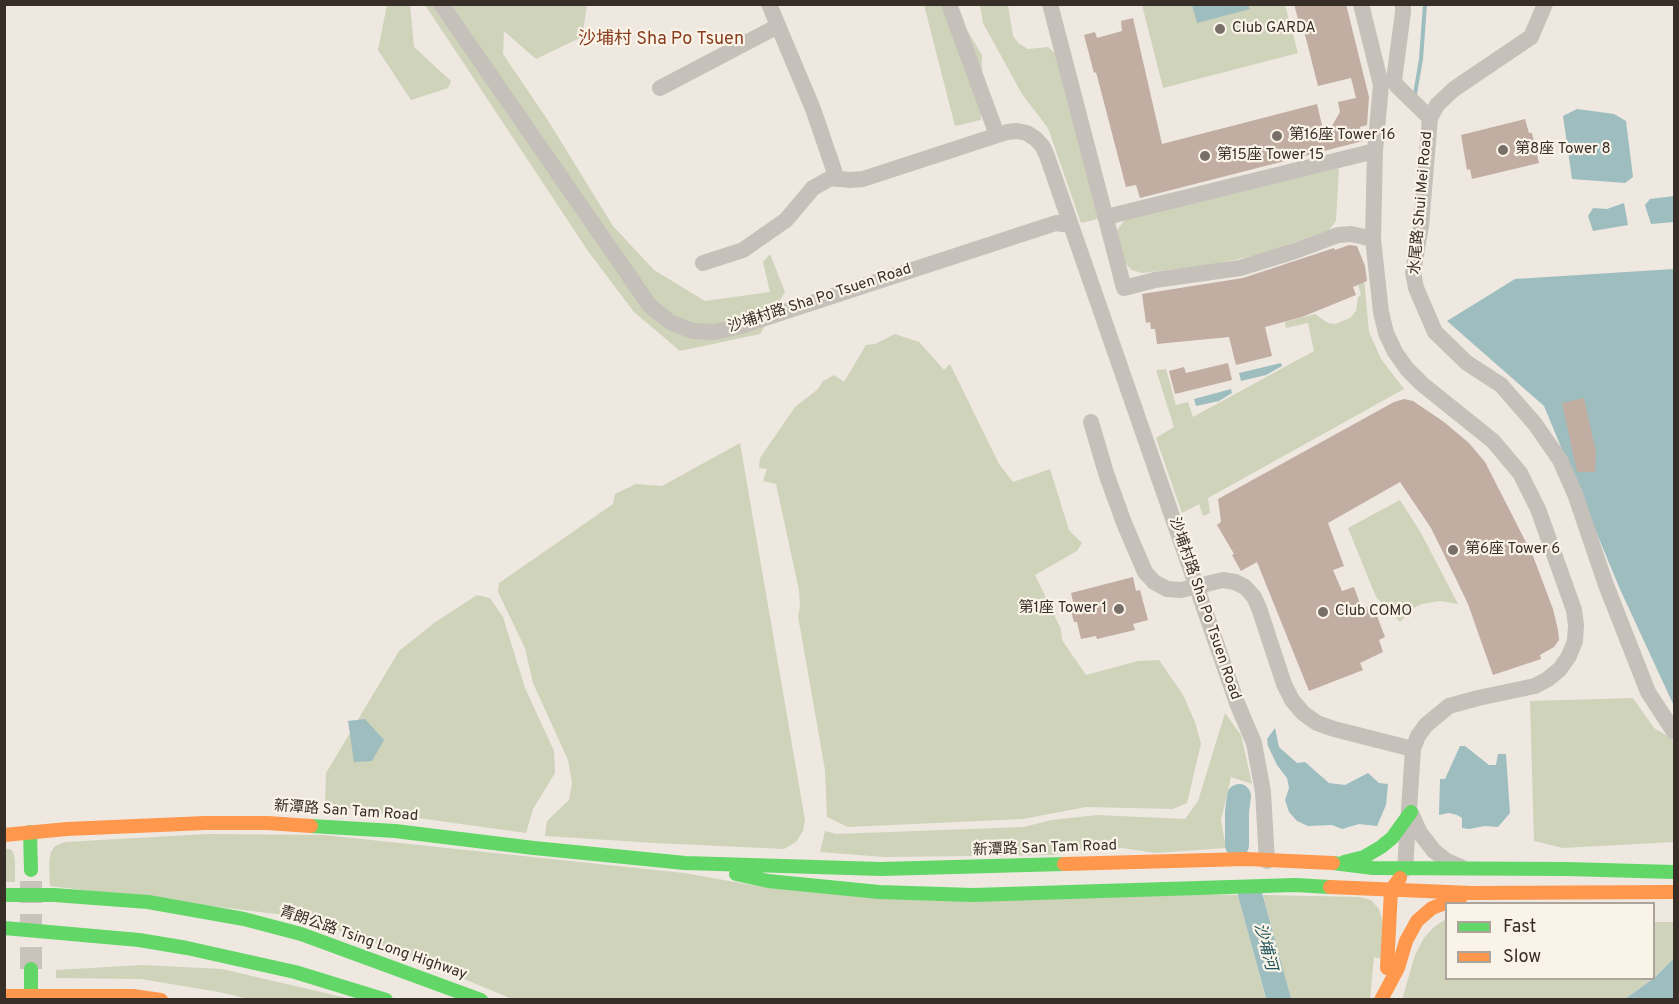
<!DOCTYPE html>
<html>
<head>
<meta charset="utf-8">
<style>
  body { margin:0 }
  #map { position:relative; width:1679px; height:1004px; overflow:hidden; background:#eee8e1; font-family:Overpass,sans-serif }
  canvas { display:block }
  .frame { position:absolute; inset:0; border:6px solid #382e28; pointer-events:none }
  .legend { position:absolute; left:1445px; top:902px; width:210px; height:78px; box-sizing:border-box; background:#faf3e8; border:2px solid #aca49b; margin:0; padding:8px 10px; list-style:none; font-size:18px; color:#382e28 }
  .legend li { display:flex; align-items:center; gap:12px; height:30px }
  .legend b { width:30px; border:2px solid #aca49b }
</style>
</head>
<body>
<div id="map">
<canvas width="1679" height="1004"></canvas>
<div class="frame"></div>
<ul class="legend">
<li><b style="height:8px;background:#63d668"></b>Fast</li>
<li><b style="height:8px;background:#ff974d"></b>Slow</li>
</ul>
</div>
<script>
const context = document.querySelector('canvas').getContext('2d');
context.lineJoin = 'round';
function fill(path, color) {
  context.fillStyle = color;
  context.fill(path, 'evenodd');
}
function toPath(rows) {
  const path = new Path2D();
  for (const r of rows) {
    path.moveTo(r[0], r[1]);
    for (let i = 2; i < r.length; i += 2) path.lineTo(r[i], r[i + 1]);
  }
  return path;
}
function stroke(path, color, width, dash) {
  context.strokeStyle = color;
  context.lineWidth = width;
  context.lineCap = dash ? 'butt' : 'round';
  context.setLineDash(dash || []);
  context.stroke(path);
}
function label(font, color, halo, rows, align = 'center') {
  context.font = font + ' Overpass,"Noto Sans TC",sans-serif';
  context.lineWidth = 4.5;
  context.setLineDash([]);
  context.textBaseline = 'middle';
  context.strokeStyle = halo;
  context.fillStyle = color;
  for (const [text, x, y, turn = 0] of rows) {
    context.save();
    context.translate(x, y);
    context.rotate((+turn || 0) * Math.PI / 180);
    context.textAlign = isNaN(turn) ? turn : align;
    if (halo) context.strokeText(text, 0, 0);
    context.fillText(text, 0, 0);
    context.restore();
  }
}
const green = toPath([
  [387,5,410,5,414,47,451,81,448,88,411,100,378,50],
  [425,5,589,5,587,6,582,37,536,59,504,31,503,54,549,122,613,226,654,270,705,301,770,292,763,262,770,254,785,292,760,334,680,351,634,312,588,251],
  [924,5,952,5,982,55,981,120,955,126],
  [980,5,1008,5,1013,36,1019,44,1028,49,1048,47,1055,53,1098,219,1081,223,1048,128,1022,94,983,23],
  [1142,5,1285,5,1298,53,1163,88],
  [1339,168,1336,221,1329,230,1265,253,1211,265,1142,273,1132,270,1125,263,1117,230,1125,220],
  [1364,278,1369,332,1381,359,1404,389,1208,498,1210,513,1203,516,1199,504,1182,513,1156,438,1174,427,1156,370,1166,369,1176,405,1188,402,1193,417,1314,351,1308,323,1286,328,1285,322,1315,314,1328,323,1335,324,1350,318,1356,311,1358,297,1361,295,1357,281],
  [895,334,919,342,944,370,950,364,999,464,1013,482,1050,469,1069,530,1082,543,1077,551,1035,575,1061,629,1062,640,1086,675,1138,661,1159,660,1183,695,1195,722,1201,744,1187,803,1173,809,1086,807,1023,819,848,827,827,817,825,770,798,616,800,607,799,590,776,484,763,481,767,469,759,468,760,458,795,407,818,389,823,381,834,375,844,382,866,345,875,344],
  [740,443,805,820,803,831,796,842,784,849,655,843,545,836,547,821,569,800,572,783,568,760,533,683,525,648,498,592,499,583,613,504,615,494,636,484,662,486],
  [1400,500,1421,533,1458,604,1440,601,1422,604,1413,608,1400,622,1376,597,1348,528],
  [477,595,490,598,503,617,525,688,554,751,555,773,533,809,526,833,325,805,326,773,399,651,434,623],
  [1633,698,1654,728,1671,738,1674,744,1674,842,1563,848,1534,841,1530,701],
  [1225,713,1241,735,1252,784,1231,777,1221,820,1226,848,1155,853,1122,848,1078,849,1053,855,884,857,820,852,825,831,836,834,1023,827,1052,820,1097,815,1185,819,1198,801],
  [208,834,324,835,684,873,769,888,1238,895,1266,999,512,999,392,949,334,929,284,915,50,886,49,862,51,852,55,846,65,842],
  [5,849,10,849,13,852,15,859,15,882,5,882],
  [1263,895,1359,897,1371,900,1379,909,1383,923,1382,959,1374,957,1370,999,1291,999],
  [1446,919,1446,978,1652,979,1625,999,1402,1000,1415,955,1424,938,1434,927],
  [1654,922,1674,922,1674,958,1654,977],
  [143,965,222,969,351,999,249,999,219,992,141,979,56,978,56,970]
]);
const water = toPath([
  [1192,5,1248,5,1250,9,1197,23],
  [1577,109,1614,114,1626,121,1633,177,1625,183,1572,179,1563,116],
  [1674,196,1674,222,1651,224,1645,205,1650,199],
  [1624,203,1628,225,1593,231,1588,216,1593,208,1607,209],
  [1674,269,1674,706,1619,587,1544,406,1447,321,1515,279],
  [1281,363,1282,366,1266,375,1241,381,1239,373],
  [1231,389,1232,393,1219,401,1196,406,1194,399],
  [365,719,384,740,372,761,354,762,348,721],
  [1275,728,1279,747,1297,763,1305,762,1329,783,1345,785,1368,773,1379,783,1388,784,1386,805,1377,826,1359,824,1342,829,1332,825,1308,826,1297,821,1289,812,1285,800,1289,788,1287,778,1277,765,1268,746,1267,739],
  [1460,746,1465,746,1489,765,1496,765,1498,754,1506,754,1510,813,1498,827,1485,826,1469,829,1462,828,1462,818,1457,815,1449,813,1439,815,1440,779,1445,779],
  [1674,958,1674,999,1625,999,1654,978]
]);
const stream = toPath([
  [1415,94,1421,59,1425,4]
]);
const river = toPath([
  [1237,845,1237,812,1239,796],
  [1250,894,1279,1000]
]);
const building = toPath([
  [1294,4,1346,4,1369,97,1367,125,1360,127,1363,141,1140,198,1136,185,1126,187,1096,72,1094,73,1084,35,1095,32,1097,38,1122,31,1121,21,1133,18,1162,144,1317,104,1325,138,1340,112,1338,102,1356,98,1351,78,1318,86,1302,23,1299,23],
  [1525,119,1529,133,1532,133,1539,163,1472,179,1470,169,1467,170,1461,135],
  [1349,245,1357,246,1365,266,1367,281,1353,287,1356,295,1302,317,1265,327,1272,356,1236,365,1229,337,1157,344,1155,329,1151,329,1150,322,1146,323,1142,294,1243,278,1334,248,1335,250],
  [1228,363,1232,380,1175,394,1169,371,1184,367,1186,373],
  [1584,398,1596,452,1595,472,1577,472,1562,403],
  [1404,399,1413,401,1444,422,1469,443,1485,462,1533,556,1553,609,1558,630,1559,640,1554,647,1540,655,1541,659,1493,675,1468,604,1456,579,1431,528,1400,482,1328,523,1344,566,1333,570,1342,591,1354,587,1362,609,1367,607,1371,618,1377,616,1385,637,1379,640,1383,652,1360,663,1363,670,1309,691,1257,562,1241,571,1232,555,1234,554,1217,525,1221,522,1218,499,1394,402],
  [1133,577,1136,591,1140,590,1148,620,1133,624,1135,630,1097,639,1096,636,1081,639,1077,622,1074,622,1070,607,1074,606,1071,593]
]);
const secondaryTunnel = toPath([
  [31,969,31,881]
]);
const street = toPath([
  [441,4,650,306,670,322,693,331,715,332,741,326,1056,223,1070,225],
  [769,4,813,109,837,179],
  [949,4,997,135],
  [1050,4,1124,288,1155,280,1240,268,1295,251,1338,235,1351,234,1373,239],
  [1361,4,1381,85,1375,151,1373,239,1381,312,1386,333,1395,352,1407,369,1422,384,1493,441,1520,473,1538,509,1574,610,1576,625,1575,641,1569,656,1560,669,1548,679,1535,686,1478,698,1449,706,1426,725,1418,736,1413,749,1405,869],
  [1403,4,1403,12,1394,80,1397,86,1430,118],
  [1545,4,1531,37,1454,89,1437,105,1430,118,1421,226,1413,272,1416,288,1435,332,1467,363,1501,385,1535,424,1560,460,1575,494,1606,585,1648,692,1674,732],
  [660,88,778,26],
  [1106,217,1375,151],
  [703,263,743,250,786,220,813,188,831,178,850,180,863,179,1007,132,1017,131,1027,133,1036,139,1043,147,1047,156,1237,703,1254,743,1263,792,1267,861],
  [1091,422,1106,473,1124,523,1145,572,1154,582,1167,589,1181,590,1223,580,1235,582,1245,587,1254,597,1259,608,1284,684,1292,700,1303,713,1317,723,1334,729,1413,749],
  [1411,813,1420,833,1434,851,1447,861,1461,867]
]);
const fast = toPath([
  [311,826,395,831,534,848,685,863,881,869,1064,864],
  [30,832,31,870],
  [1344,862,1364,857,1381,847,1392,838,1411,812],
  [1333,863,1373,868,1567,869,1674,872],
  [736,874,768,881,879,892,973,895,1295,885,1330,887],
  [4,895,54,895,148,902,244,919,301,934,481,1000],
  [4,928,139,940,187,948,295,972,386,1000],
  [31,969,31,996]
]);
const slow = toPath([
  [4,835,67,829,205,823,267,823,311,826],
  [1064,864,1246,859,1333,863],
  [1330,887,1471,893,1674,892],
  [1387,968,1391,890,1400,878],
  [4,996,133,996,161,1000],
  [1381,1000,1398,968,1406,941,1417,921,1432,908,1461,897]
]);
const markers = [
  [1220,29,6,"#786f69"],
  [1277,136,6,"#786f69"],
  [1503,150,6,"#786f69"],
  [1205,156,6,"#786f69"],
  [1453,550,6,"#786f69"],
  [1119,609,6,"#786f69"],
  [1323,612,6,"#786f69"]
];
const poiNames = [
  ["Club GARDA",1232,29],
  ["第16座 Tower 16",1289,136],
  ["第8座 Tower 8",1515,150],
  ["第15座 Tower 15",1217,156],
  ["第6座 Tower 6",1465,550],
  ["第1座 Tower 1",1107,609,"right"],
  ["Club COMO",1335,612]
];
const streetNames = [
  ["水尾路 Shui Mei Road",1422,203,-85],
  ["沙埔村路 Sha Po Tsuen Road",820,299,-18],
  ["沙埔村路 Sha Po Tsuen Road",1204,609,71],
  ["新潭路 San Tam Road",346,812,4],
  ["新潭路 San Tam Road",1045,849,-2],
  ["青朗公路 Tsing Long Highway",373,944,19]
];
const waterNames = [
  ["沙埔河",1264,947,75]
];
const quarterNames = [
  ["沙埔村 Sha Po Tsuen",661,40]
];
fill(green, '#ced3ba');
fill(water, '#9dbdbf');
stroke(stream, '#9dbdbf', 4);
stroke(river, '#9dbdbf', 24);
fill(building, '#c1ada2');
stroke(secondaryTunnel, '#cac3bc', 22, [22, 11]);
stroke(street, '#c6c0ba', 16);
stroke(fast, '#63d668', 14);
stroke(slow, '#ff974d', 14);
for (const [x, y, r, color] of markers) {
  const dot = new Path2D();
  dot.arc(x, y, r, 0, 2 * Math.PI);
  context.fillStyle = color;
  context.fill(dot);
  stroke(dot, '#faf3e8', 2);
}
label('15px', '#382e28', '#faf3e8', poiNames, 'left');
label('15px', '#382e28', '#faf3e8', streetNames);
label('italic 16px', '#1c535a', '#faf3e8', waterNames);
label('18px', '#893e1f', '#faf3e8', quarterNames);
</script>
</body>
</html>
